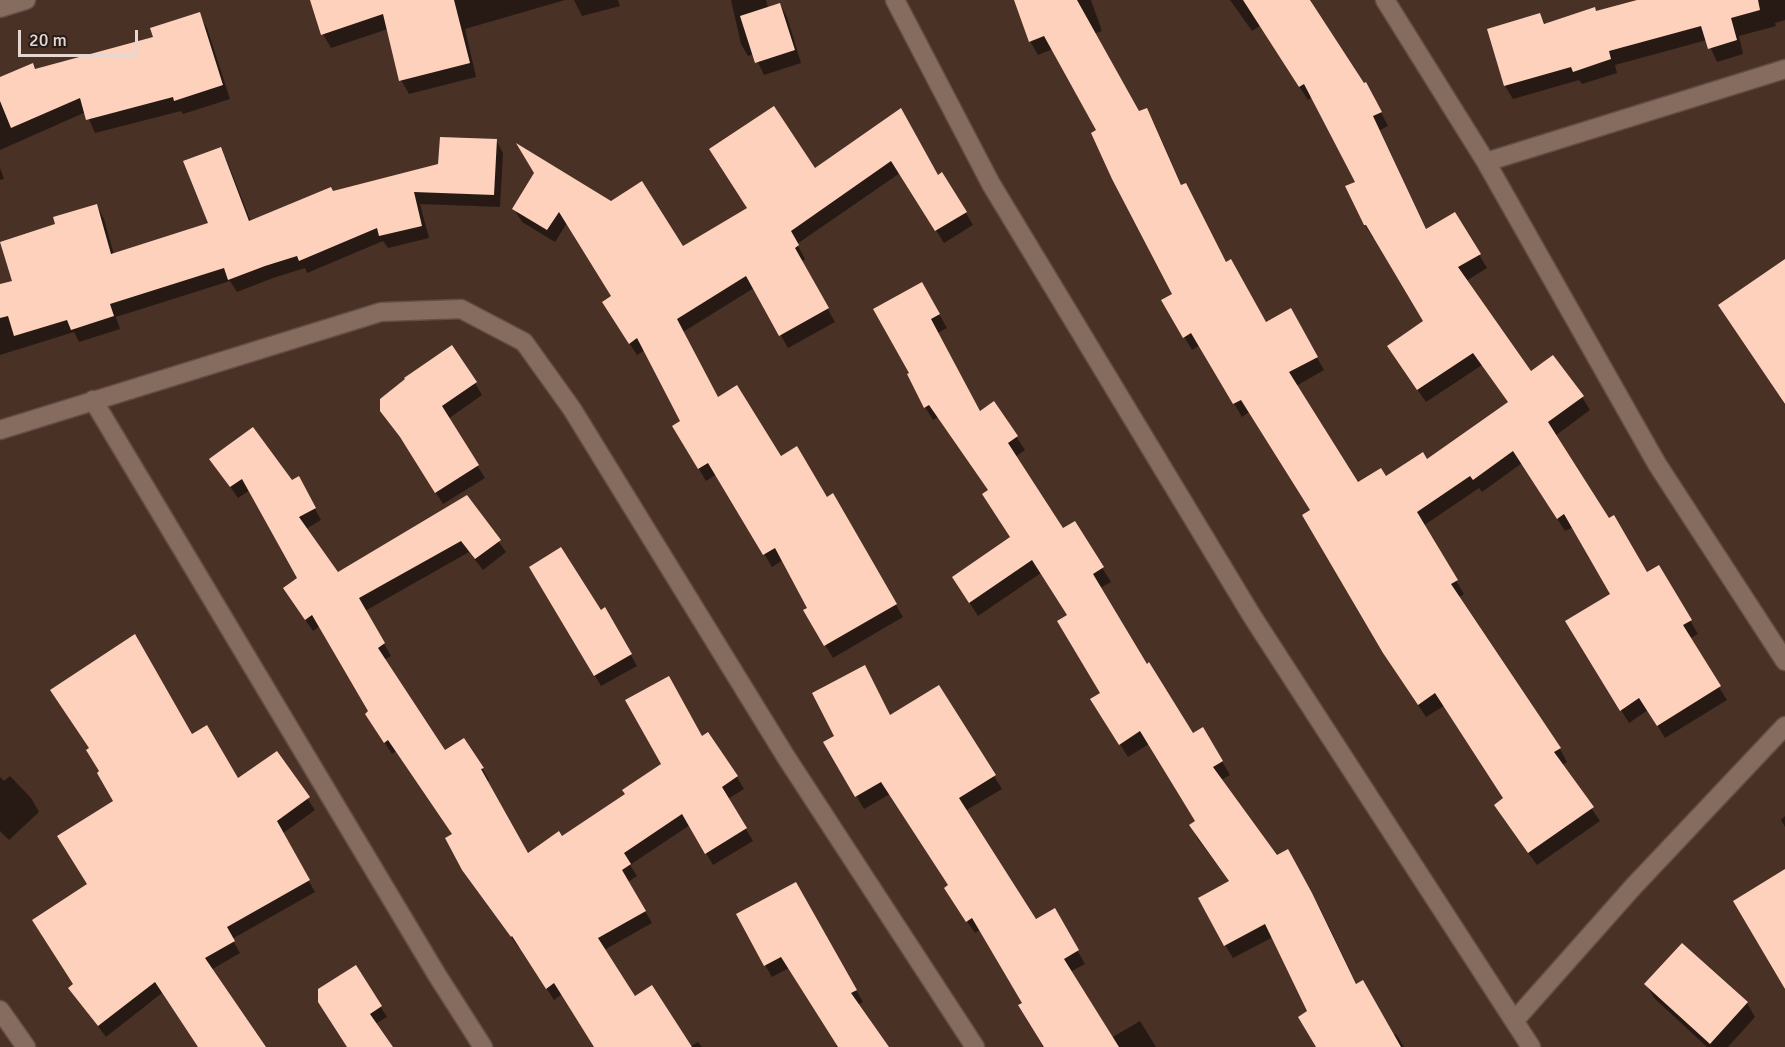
<!DOCTYPE html>
<html>
<head>
<meta charset="utf-8">
<style>
  body { margin:0 }
  #map { position:relative; width:1785px; height:1047px; overflow:hidden; background:#493126; font-family:Signika,sans-serif }
  canvas { display:block }
  .scale { position:absolute; left:18px; top:30px; width:120px; height:27px; box-sizing:border-box; border:3px solid #e6d7d0; border-top:0; padding-left:8px; font-size:18px; line-height:21px; white-space:nowrap; color:#e6d7d0; -webkit-text-stroke:4px #271c17; paint-order:stroke }
</style>
</head>
<body>
<div id="map">
<canvas width="1785" height="1047"></canvas>
<div class="scale">20 m</div>
</div>
<script>
const context = document.querySelector('canvas').getContext('2d');
context.lineJoin = 'round';
function fill(path, color) {
  context.fillStyle = color;
  context.fill(path, 'evenodd');
}
function toPath(rows) {
  const path = new Path2D();
  for (const r of rows) {
    path.moveTo(r[0], r[1]);
    for (let i = 2; i < r.length; i += 2) path.lineTo(r[i], r[i + 1]);
  }
  return path;
}
function stroke(path, color, width, dash) {
  context.strokeStyle = color;
  context.lineWidth = width;
  context.lineCap = dash ? 'butt' : 'round';
  context.setLineDash(dash || []);
  context.stroke(path);
}
const shadow = toPath([
  [312,0,565,0,465,29,476,77,409,94,401,80,388,29,331,48,323,34],
  [574,0,618,0,620,6,582,16],
  [731,0,766,0,768,8,780,4,787,17,801,63,764,75,754,54,748,56,741,44],
  [1015,0,1091,0,1102,31,1094,34,1138,113,1146,110,1154,123,1182,186,1226,264,1266,324,1290,310,1324,370,1296,386,1357,484,1385,478,1426,461,1509,403,1482,365,1426,402,1396,359,1424,321,1375,237,1373,238,1365,225,1357,182,1312,97,1308,100,1260,26,1252,31,1230,0,1311,0,1314,9,1373,97,1388,126,1380,130,1427,231,1455,214,1487,268,1466,281,1531,373,1582,397,1590,410,1555,436,1609,520,1646,574,1658,567,1698,634,1689,639,1727,700,1665,738,1648,710,1629,723,1575,635,1612,594,1573,527,1565,531,1522,463,1482,492,1479,488,1423,526,1464,594,1458,598,1560,749,1567,762,1562,765,1600,821,1537,865,1503,818,1496,805,1504,799,1444,706,1426,717,1392,666,1311,511,1249,412,1242,417,1200,345,1192,350,1163,301,1174,294,1099,131,1053,49,1038,55,1030,41],
  [1643,0,1785,0,1785,20,1775,23,1776,26,1739,36,1743,54,1717,62,1707,40,1615,65,1617,73,1582,84,1579,80,1513,99,1505,86,1489,30,1540,15,1546,25],
  [199,14,207,28,230,99,183,114,181,111,95,133,86,112,0,150,0,79,155,39],
  [900,111,938,177,966,213,973,225,944,243,900,173,797,244,805,259,801,262,835,322,788,348,754,288,683,332,718,399,827,499,832,495,903,617,833,658,805,611,809,609,783,560,772,567,717,474,706,481,674,426,682,422,645,350,637,355,611,315,613,297,567,223,555,242,522,222,514,209,536,174,682,248,815,170],
  [496,140,503,153,500,207,420,204,429,238,388,248,383,241,307,273,305,268,273,278,237,292,230,281,116,317,120,329,79,342,74,332,0,355,0,286,14,282,57,225,97,206,104,219,114,255,210,224,220,149,227,161,251,222,332,193,439,165],
  [0,168,4,179,0,180],
  [1785,261,1785,405,1720,306],
  [922,284,947,328,938,333,980,413,994,403,1025,450,1015,457,1062,530,1074,523,1111,582,1100,588,1146,666,1193,735,1203,729,1230,775,1221,780,1277,857,1288,851,1320,908,1357,985,1393,1035,1396,1034,1404,1047,1318,1047,1309,1012,1273,937,1233,958,1225,945,1230,882,1198,839,1191,826,1196,822,1149,744,1128,757,1100,713,1101,694,1068,616,1041,573,978,616,962,591,1012,538,989,491,938,417,933,420,925,407],
  [475,383,482,395,448,419,485,478,443,504,409,450,381,411],
  [211,459,292,482,299,479,321,520,306,529,338,574,467,497,506,552,483,570,469,552,365,611,391,656,384,660,444,752,482,768,489,780,487,782,528,855,562,838,626,795,702,738,737,777,744,789,728,799,753,841,713,865,690,825,630,865,637,876,628,882,652,923,604,950,635,998,690,1047,596,1047,562,994,554,1000,520,947,519,948,471,882,453,835,396,751,392,754,374,726,370,712,320,626,313,631,292,601,299,578,250,490,238,498],
  [531,567,600,612,605,609,637,666,601,686],
  [939,687,1002,789,965,811,1035,921,1054,910,1085,964,1070,972,1111,1038,1140,1021,1156,1047,1046,1047,1024,1003,981,929,975,933,953,901,949,886,890,794,864,809,825,743,891,717],
  [192,736,238,780,277,753,315,810,282,834,315,892,232,939,240,953,211,970,263,1047,199,1047,162,993,106,1037,70,988,75,985,89,885,115,802],
  [10,776,31,798,39,812,9,840,0,831,0,777,4,781],
  [1785,816,1785,827,1781,820],
  [795,884,863,1002,858,1005,887,1047,835,1047,838,1045,789,968,772,977,765,965],
  [1682,945,1747,1003,1755,1017,1728,1047,1707,1047,1654,998,1646,984],
  [355,967,387,1017,375,1024,391,1047,348,1047],
  [698,1042,702,1047,690,1047]
]);
const building = toPath([
  [310,0,454,0,470,63,399,81,383,14,321,35],
  [1014,0,1077,0,1139,111,1147,108,1181,185,1186,183,1226,262,1231,259,1266,322,1291,308,1318,357,1289,372,1358,482,1381,468,1386,476,1423,452,1427,459,1508,402,1473,353,1417,390,1387,346,1423,321,1366,225,1364,225,1345,186,1355,182,1304,84,1299,87,1243,0,1310,0,1364,83,1366,82,1382,112,1373,116,1426,229,1455,212,1481,254,1458,267,1531,371,1553,355,1584,396,1548,422,1609,518,1614,515,1647,572,1659,565,1692,620,1683,625,1721,686,1657,726,1639,698,1620,711,1565,621,1610,594,1564,514,1557,519,1513,451,1473,480,1470,476,1417,512,1458,580,1451,584,1561,748,1554,752,1594,807,1528,853,1494,805,1503,798,1435,693,1418,705,1383,653,1302,515,1310,510,1241,400,1233,404,1191,333,1183,338,1161,300,1172,294,1112,179,1091,133,1096,130,1044,36,1029,42],
  [1637,0,1758,0,1760,10,1731,18,1737,40,1708,49,1701,26,1609,51,1611,59,1573,72,1571,67,1504,86,1487,29,1540,13,1544,24,1595,7,1596,11],
  [780,3,795,50,755,63,740,16],
  [200,12,223,85,174,101,173,97,86,120,80,98,11,128,0,101,0,77,33,63,35,69,153,37,150,28],
  [774,106,815,168,901,108,938,175,942,172,967,212,935,231,891,161,791,231,799,245,795,248,829,308,779,336,746,276,677,319,718,397,737,385,781,456,797,446,827,497,833,493,897,604,824,646,803,610,807,608,775,548,763,555,708,463,698,469,672,426,680,421,637,338,629,344,602,302,611,296,559,212,547,230,512,209,534,173,516,143,611,201,642,181,683,246,747,208,709,149],
  [440,137,497,139,494,195,414,192,422,226,379,236,377,228,299,261,297,256,265,266,228,280,224,268,110,304,114,316,71,330,67,320,14,336,8,316,0,318,0,284,12,281,0,242,55,224,53,217,97,204,111,254,208,223,183,161,221,147,249,221,331,187,333,191,438,164],
  [1785,259,1785,404,1718,305],
  [922,282,940,314,931,319,980,411,994,401,1018,436,1008,443,1063,528,1075,521,1104,567,1093,574,1147,664,1149,662,1193,733,1203,727,1223,761,1213,767,1277,855,1288,849,1312,893,1356,984,1363,980,1401,1047,1316,1047,1298,1017,1307,1011,1265,924,1224,946,1198,898,1229,881,1189,825,1195,821,1140,731,1119,745,1090,699,1100,693,1057,621,1067,615,1032,560,969,603,952,577,1010,537,982,494,988,490,929,405,924,408,907,374,909,373,873,309],
  [452,345,477,382,442,406,479,465,435,493,400,437,380,411,380,399,405,379,404,378],
  [253,427,292,480,299,476,316,508,299,517,338,572,467,495,501,540,475,559,461,541,359,598,385,643,378,648,445,750,464,738,484,768,481,769,528,853,559,831,562,836,625,794,622,790,661,764,625,700,669,676,702,736,708,732,738,776,722,787,747,828,705,854,682,814,624,853,631,864,622,870,646,911,598,938,635,996,652,985,692,1047,594,1047,554,983,546,989,512,936,511,937,462,870,445,838,452,834,388,740,384,743,365,714,368,711,312,615,305,620,283,588,297,578,242,479,230,487,209,459],
  [561,547,601,610,605,607,632,654,594,676,529,567],
  [135,634,192,734,207,725,238,778,277,751,310,797,277,821,310,880,227,927,235,941,205,958,266,1047,198,1047,155,982,98,1026,68,988,73,984,32,920,87,884,57,836,113,801,97,773,99,771,86,750,89,748,50,690],
  [865,665,890,715,939,685,996,775,959,798,1036,919,1055,908,1079,950,1064,959,1119,1047,1044,1047,1018,1005,1022,1003,972,918,966,922,944,888,948,885,881,782,855,797,823,742,834,736,812,693],
  [1785,869,1785,989,1733,901],
  [796,882,857,990,851,993,889,1047,838,1047,781,957,764,966,736,914],
  [1682,943,1748,1002,1710,1044,1644,984],
  [356,965,382,1006,370,1014,393,1047,347,1047,318,1002,318,989]
]);
const minor = toPath([
  [895,0,991,184,1252,616,1531,1047],
  [1385,0,1486,162,1657,464,1785,661],
  [0,8,26,0],
  [1486,162,1785,69],
  [93,400,437,975,483,1047],
  [0,430,381,312,461,309,524,342,572,409,786,757,975,1047],
  [0,1010,26,1047],
  [1515,1020,1633,887,1785,726]
]);
fill(shadow, '#0007');
fill(building, '#fdd1bc');
stroke(minor, '#624e45', 21);
stroke(minor, '#866b5f', 18);
</script>
</body>
</html>
